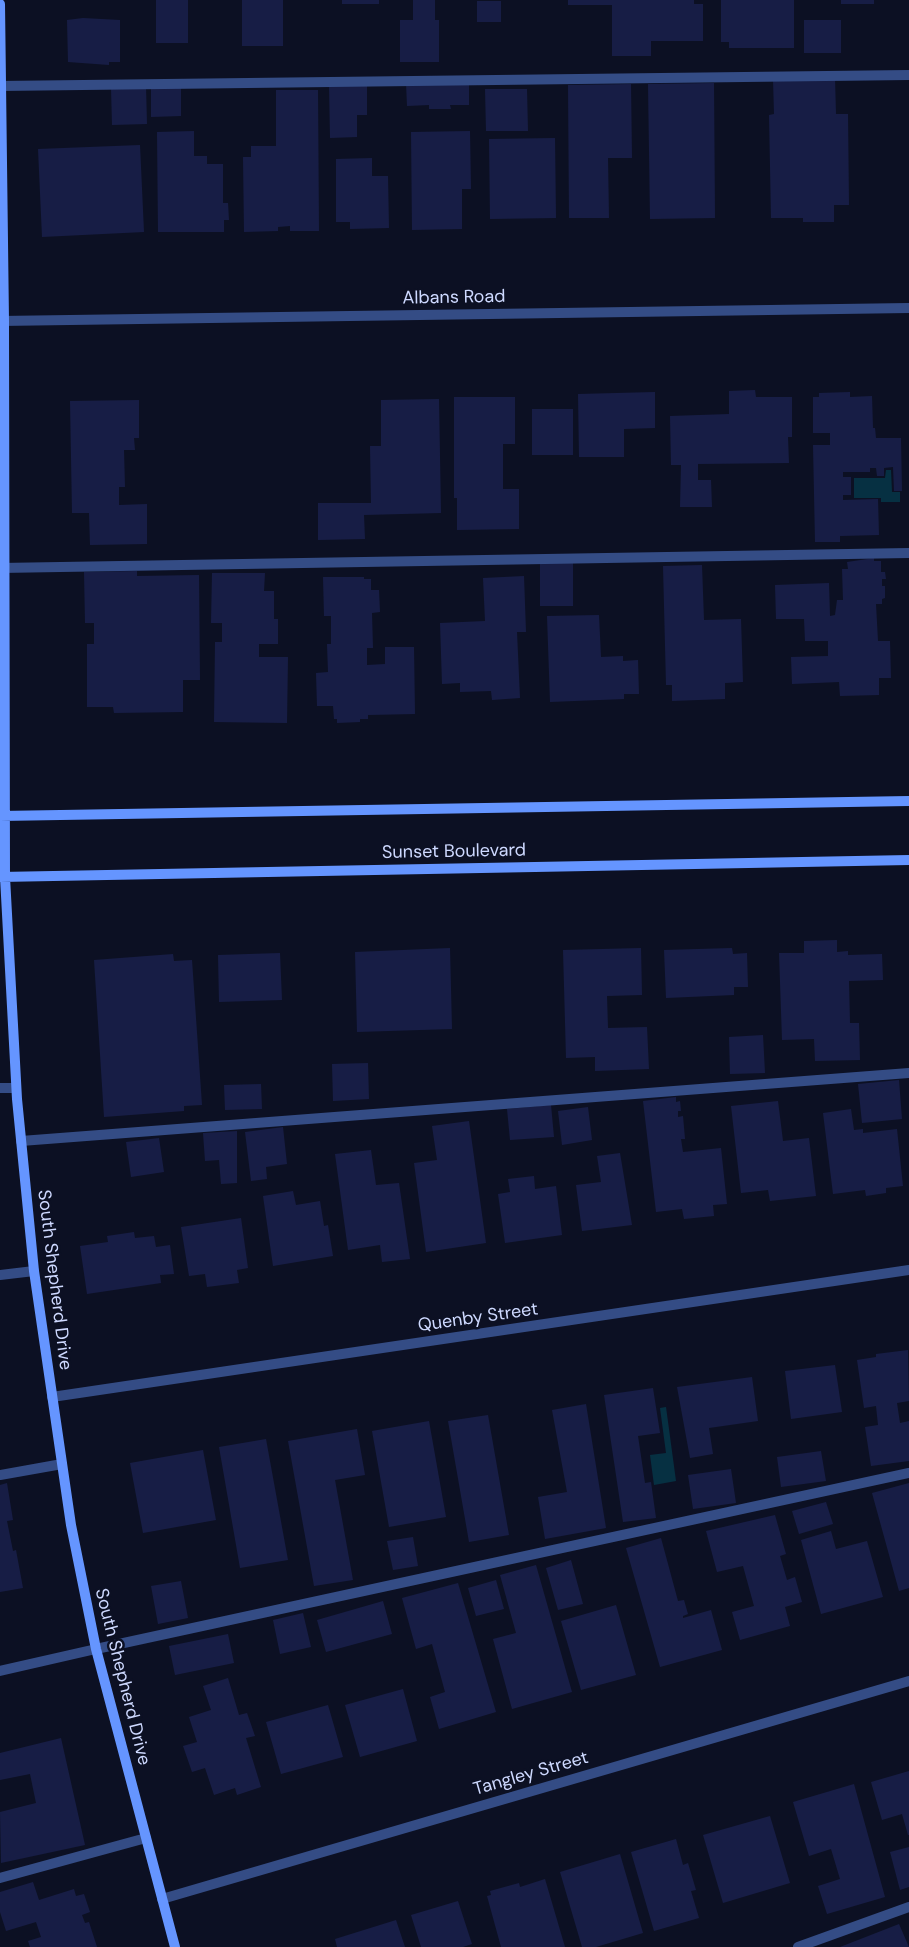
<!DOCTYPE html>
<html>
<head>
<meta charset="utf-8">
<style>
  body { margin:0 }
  canvas { display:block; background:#0c1023 }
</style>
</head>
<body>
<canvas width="909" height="1947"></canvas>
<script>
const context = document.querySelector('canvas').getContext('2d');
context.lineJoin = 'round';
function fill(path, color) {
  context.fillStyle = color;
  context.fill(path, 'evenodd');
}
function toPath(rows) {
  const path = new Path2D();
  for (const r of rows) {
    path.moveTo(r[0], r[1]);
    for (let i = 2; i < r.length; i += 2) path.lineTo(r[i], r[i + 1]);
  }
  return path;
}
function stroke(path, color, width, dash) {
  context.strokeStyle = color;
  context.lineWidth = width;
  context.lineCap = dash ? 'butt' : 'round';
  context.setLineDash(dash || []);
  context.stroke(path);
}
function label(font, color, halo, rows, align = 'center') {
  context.font = font + ' "DM Sans",sans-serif';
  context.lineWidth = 5;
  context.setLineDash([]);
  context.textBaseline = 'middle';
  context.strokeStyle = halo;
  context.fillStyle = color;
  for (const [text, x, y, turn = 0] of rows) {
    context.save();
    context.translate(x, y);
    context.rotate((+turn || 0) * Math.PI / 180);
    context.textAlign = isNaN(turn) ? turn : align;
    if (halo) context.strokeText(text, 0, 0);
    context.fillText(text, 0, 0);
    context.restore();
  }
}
const water = toPath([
  [886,470,891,470,892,492,900,492,900,502,881,502,881,498,854,498,854,478,885,478],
  [666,1407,676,1481,654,1485,650,1455,666,1453,660,1408]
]);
const building = toPath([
  [156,0,188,0,188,43,156,43],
  [242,0,283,0,283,46,242,46],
  [342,0,379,0,379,4,342,4],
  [413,0,435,0,435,20,439,20,439,62,400,62,400,20,413,20],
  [568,0,694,0,694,4,703,4,703,41,651,41,651,56,612,56,612,5,568,5],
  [721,0,794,0,794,48,729,48,729,42,721,42],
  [841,0,874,0,874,4,841,4],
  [477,1,501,1,501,22,477,22],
  [83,18,120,20,120,62,109,62,109,65,68,62,67,20],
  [804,20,841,20,841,53,804,53],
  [835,78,836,114,848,114,849,205,834,205,834,222,803,222,803,218,771,218,769,115,774,114,773,79],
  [469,82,469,105,450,105,451,109,429,109,429,105,407,106,406,83],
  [714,83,715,218,650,219,648,84],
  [631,84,632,158,608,158,609,218,569,218,568,85],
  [329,85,367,85,367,115,357,115,357,137,330,138],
  [146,86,147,124,112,125,111,88],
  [151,86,181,86,181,116,151,117],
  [485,89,527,89,528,131,486,131],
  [276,90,318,90,319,231,290,231,290,226,278,227,278,231,244,232,243,157,251,157,251,146,276,146],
  [194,131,194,156,207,156,207,164,223,164,223,203,228,203,229,220,224,220,224,232,158,232,157,132],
  [470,131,471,189,462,189,462,229,412,230,411,132],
  [555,138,556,218,490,219,489,139],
  [140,145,144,232,42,237,38,149],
  [372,158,372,176,388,176,389,228,350,229,350,222,336,222,336,159],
  [755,390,756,397,792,397,792,437,788,437,789,463,698,464,698,480,711,480,712,507,680,507,681,465,671,465,670,416,729,414,729,391],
  [655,392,655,428,624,429,624,457,579,457,578,394],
  [850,392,850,397,872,396,873,428,875,428,876,438,901,438,902,491,894,491,893,467,884,468,884,476,877,476,876,468,870,468,870,472,843,472,843,477,851,477,851,495,843,495,843,500,878,499,879,535,840,536,840,542,815,542,813,445,830,445,830,433,813,433,813,397,819,397,819,393],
  [454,397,515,397,515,444,503,444,503,489,519,489,519,529,457,530,457,498,454,498],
  [439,399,441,513,364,515,365,539,318,540,318,503,371,503,370,446,381,446,381,400],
  [139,400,139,438,134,438,135,450,124,450,125,487,119,487,119,505,147,504,147,544,90,545,89,513,72,513,70,401],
  [532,409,573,409,573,455,532,455],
  [874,558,874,561,881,561,881,572,885,572,886,579,882,579,882,586,885,586,885,598,882,599,882,604,876,604,878,641,890,641,891,678,879,678,879,695,840,696,839,682,792,684,791,657,828,656,828,641,805,641,804,619,776,619,775,585,829,583,830,616,835,615,837,600,843,600,842,569,848,569,847,562],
  [540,562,573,562,573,606,540,606],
  [702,565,704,620,741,619,743,682,725,683,725,699,672,701,672,685,666,685,663,566],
  [137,571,137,576,199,575,200,680,183,680,183,712,114,713,113,707,87,707,87,644,94,644,94,623,85,623,84,572],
  [212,573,265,573,264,591,274,591,274,619,278,619,278,644,259,644,259,657,288,657,287,723,214,722,215,642,222,642,222,623,211,623],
  [524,576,526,632,517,632,520,698,492,700,491,691,460,692,460,683,442,684,440,623,485,621,483,578],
  [323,577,364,577,364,579,371,579,371,590,379,590,380,612,372,613,373,648,367,648,367,665,385,664,385,647,414,647,415,714,368,715,368,719,360,719,360,722,337,723,337,719,334,719,333,706,317,706,316,673,328,672,327,644,331,644,331,616,324,616],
  [599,615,601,657,623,656,623,661,638,660,639,694,624,694,624,699,550,702,547,616],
  [837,940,837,952,848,951,848,955,882,954,883,980,849,981,850,1023,859,1023,860,1060,815,1061,814,1039,782,1040,779,953,804,953,804,941],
  [450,948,452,1029,357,1032,355,952],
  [641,948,642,995,607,996,608,1028,647,1027,649,1069,595,1071,595,1057,566,1058,563,950],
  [732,948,733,954,747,953,748,987,734,987,734,995,666,998,664,950],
  [280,953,282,1000,219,1002,218,955],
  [173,954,174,961,192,960,202,1105,184,1106,184,1111,104,1117,94,960],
  [763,1035,765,1073,730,1074,729,1037],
  [368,1063,369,1099,333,1101,332,1064],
  [899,1080,902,1119,862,1123,858,1084],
  [261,1084,262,1109,225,1110,224,1085],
  [676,1097,676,1102,680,1101,681,1111,678,1111,678,1117,683,1116,685,1139,681,1139,683,1152,721,1148,727,1204,713,1205,714,1216,684,1219,682,1209,656,1212,643,1101],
  [778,1101,783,1141,809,1138,816,1196,770,1201,768,1190,741,1193,731,1106],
  [551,1105,554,1137,510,1140,507,1109],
  [588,1107,592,1140,562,1145,558,1111],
  [851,1109,854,1130,863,1129,863,1133,897,1129,903,1186,886,1188,886,1193,866,1196,865,1190,833,1194,823,1113],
  [469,1121,486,1243,426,1252,414,1163,437,1160,432,1126],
  [283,1127,287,1164,266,1167,267,1179,251,1181,245,1132],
  [237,1131,237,1183,221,1184,219,1160,205,1161,203,1133],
  [159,1138,164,1172,131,1177,126,1142],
  [371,1150,376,1185,399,1183,410,1259,382,1262,380,1245,348,1250,335,1154],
  [620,1153,632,1225,582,1231,576,1185,601,1182,597,1156],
  [534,1176,535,1189,556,1186,562,1235,505,1243,498,1194,510,1192,508,1179],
  [293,1191,296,1205,320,1201,324,1226,328,1225,333,1256,273,1266,263,1196],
  [241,1218,248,1268,237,1270,239,1283,207,1287,205,1274,189,1276,181,1227],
  [134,1232,135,1238,154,1236,156,1247,170,1245,174,1274,160,1275,161,1283,87,1294,80,1246,108,1242,107,1236],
  [908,1350,909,1401,897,1403,900,1423,909,1421,909,1461,871,1466,865,1427,878,1425,876,1406,864,1408,857,1360,876,1357,876,1354],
  [835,1365,842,1412,791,1419,785,1371],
  [752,1377,758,1421,709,1428,713,1454,690,1458,677,1387],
  [653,1388,660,1433,638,1436,645,1483,651,1482,656,1518,623,1522,604,1395],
  [586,1404,606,1528,545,1539,538,1497,567,1492,552,1410],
  [488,1415,509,1535,469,1542,448,1421],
  [429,1421,446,1517,389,1527,372,1431],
  [357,1429,365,1475,335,1480,353,1580,314,1586,288,1441],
  [266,1439,288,1560,240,1568,219,1447],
  [203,1450,216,1520,143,1533,130,1463],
  [821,1451,826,1481,781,1487,777,1457],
  [731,1469,736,1503,693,1509,688,1475],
  [7,1483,13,1520,7,1521,13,1551,16,1550,23,1588,0,1592,0,1485],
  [909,1483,909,1588,899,1591,872,1493],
  [826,1502,833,1524,799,1534,792,1511],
  [775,1515,786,1554,780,1556,787,1580,795,1577,802,1602,785,1607,790,1626,740,1640,732,1612,754,1606,743,1566,717,1572,706,1531],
  [831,1531,836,1549,867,1541,883,1597,821,1614,801,1540],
  [413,1537,418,1566,393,1570,387,1541],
  [661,1538,678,1601,684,1600,688,1614,683,1616,683,1618,711,1610,722,1650,660,1667,626,1548],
  [571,1560,583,1604,558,1610,546,1568],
  [536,1565,572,1692,512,1709,493,1639,516,1633,500,1575],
  [496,1580,504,1609,476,1616,468,1588],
  [181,1581,188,1618,158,1624,151,1586],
  [458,1583,496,1712,439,1729,430,1697,445,1692,432,1644,416,1649,402,1598],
  [383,1601,392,1634,326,1652,317,1620],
  [616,1605,636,1675,581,1690,561,1621],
  [303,1613,311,1647,280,1654,273,1620],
  [228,1634,234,1663,175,1675,169,1646],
  [228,1678,239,1715,247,1713,255,1736,246,1738,261,1787,237,1795,235,1788,214,1795,205,1768,192,1772,183,1746,197,1742,189,1717,211,1710,203,1686],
  [403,1689,417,1741,360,1757,345,1705],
  [328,1705,343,1757,281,1774,266,1722],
  [61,1738,85,1845,1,1863,0,1812,36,1803,30,1774,0,1780,0,1753],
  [909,1771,909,1835,908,1835,902,1814,882,1820,871,1782],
  [854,1784,885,1897,827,1914,818,1886,840,1879,831,1849,809,1856,793,1802],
  [770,1816,790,1883,723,1903,703,1835],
  [676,1839,683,1865,688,1863,696,1890,691,1891,699,1918,654,1931,631,1852],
  [909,1847,909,1887,900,1890,890,1852],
  [620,1854,643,1933,596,1947,582,1947,560,1872],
  [545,1879,565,1947,501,1947,487,1896,491,1895,490,1891,519,1883,520,1887],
  [33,1882,39,1900,74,1889,76,1896,84,1894,90,1912,82,1915,85,1923,89,1922,97,1947,30,1947,28,1941,41,1937,36,1922,6,1931,0,1912,0,1892],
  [458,1901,472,1944,463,1947,421,1947,411,1915],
  [396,1920,405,1947,337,1947,335,1939],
  [899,1924,909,1947,840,1947]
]);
const lane = toPath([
  [0,86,909,75],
  [0,568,909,553],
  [0,1088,16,1088],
  [21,1141,909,1073],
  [0,1475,62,1464],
  [96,1649,909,1473],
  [0,1878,146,1838],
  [798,1947,909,1907]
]);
const street = toPath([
  [0,321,909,308],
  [0,1275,34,1271],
  [52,1397,909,1270],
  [0,1671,96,1649],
  [162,1899,909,1681]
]);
const secondary = toPath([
  [0,4,4,321,5,877,17,1099,34,1271,71,1525,96,1649,175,1947],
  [0,816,909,801],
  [0,877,909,860]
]);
const streetNames = [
  ["Albans Road",454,298,-1],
  ["Sunset Boulevard",454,852,-1],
  ["South Shepherd Drive",54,1280,83],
  ["Quenby Street",478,1318,-8],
  ["South Shepherd Drive",122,1677,76],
  ["Tangley Street",531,1774,-16]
];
fill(water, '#063042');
fill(building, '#171d45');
stroke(lane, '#344c85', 10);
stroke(street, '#344c85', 10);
stroke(secondary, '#6595ff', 10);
label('18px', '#ced9ff', '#0c1023', streetNames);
</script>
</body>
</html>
